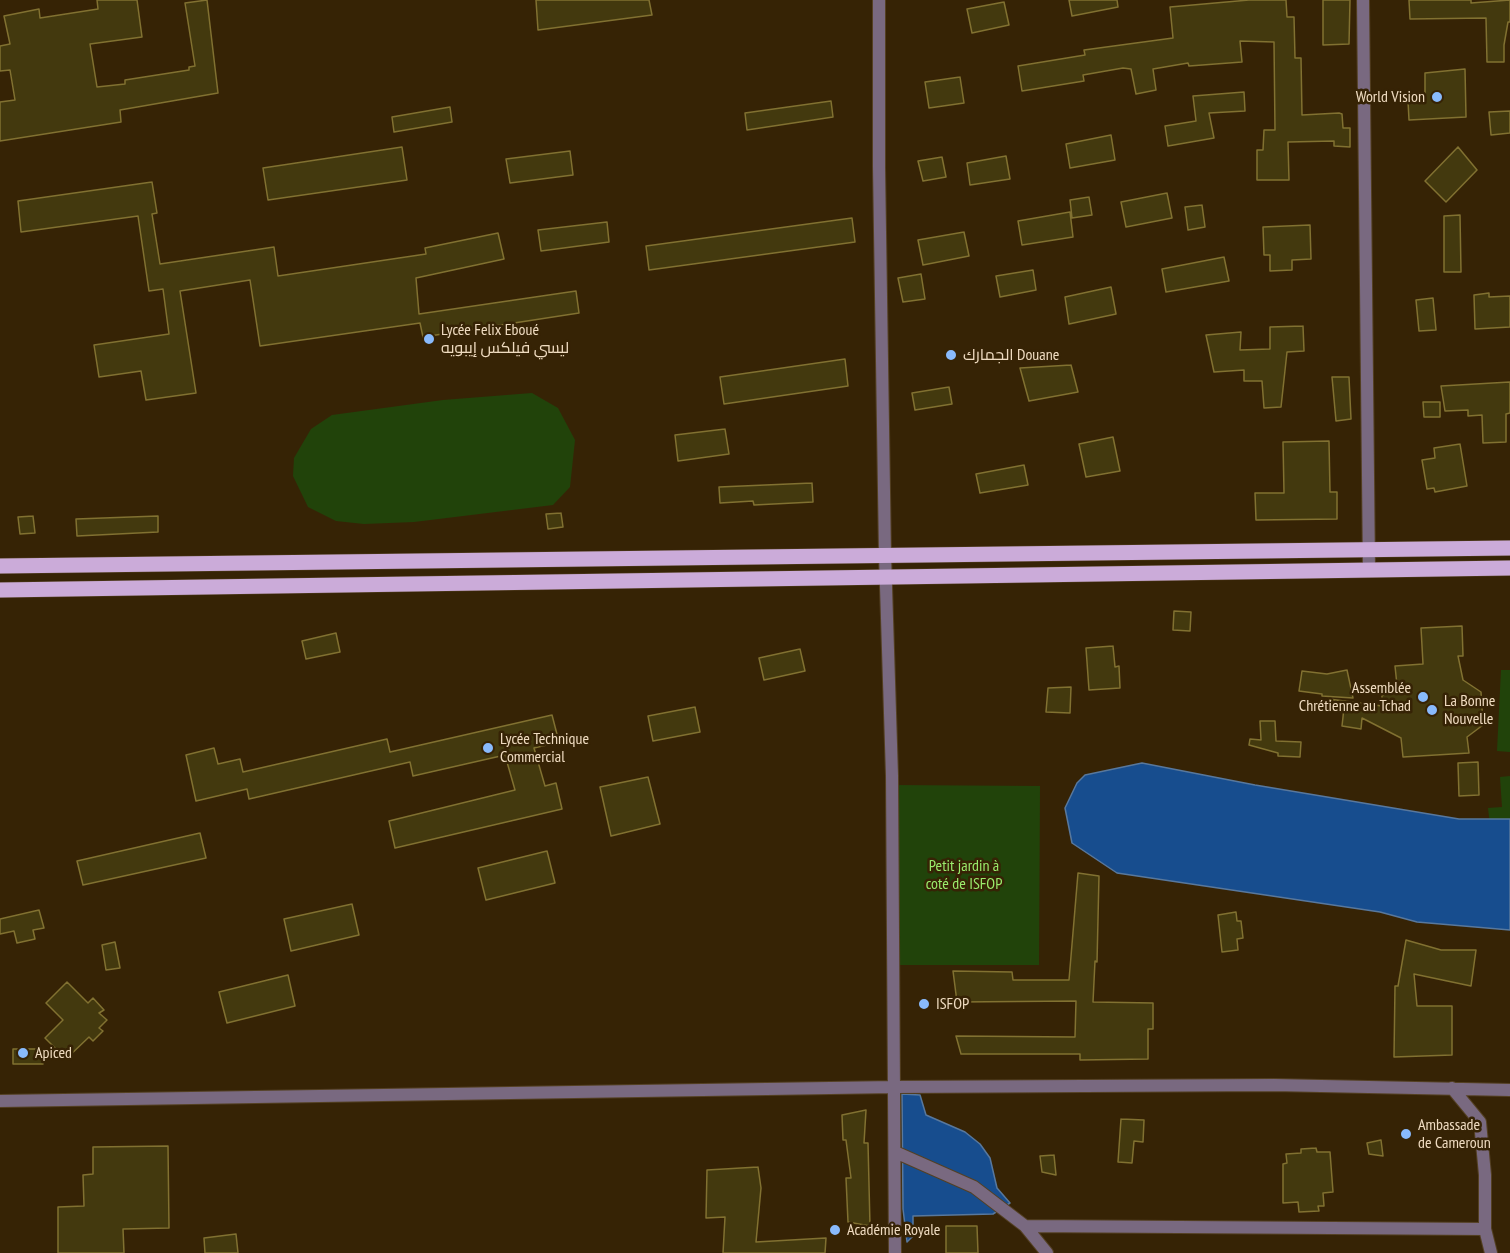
<!DOCTYPE html>
<html>
<head>
<meta charset="utf-8">
<style>
  body { margin:0 }
  canvas { display:block; background:#362305 }
</style>
</head>
<body>
<canvas width="1510" height="1253"></canvas>
<script>
const context = document.querySelector('canvas').getContext('2d');
context.lineJoin = 'round';
function fill(path, color) {
  context.fillStyle = color;
  context.fill(path, 'evenodd');
}
function toPath(rows) {
  const path = new Path2D();
  for (const r of rows) {
    path.moveTo(r[0], r[1]);
    for (let i = 2; i < r.length; i += 2) path.lineTo(r[i], r[i + 1]);
  }
  return path;
}
function stroke(path, color, width, dash) {
  context.strokeStyle = color;
  context.lineWidth = width;
  context.lineCap = dash ? 'butt' : 'round';
  context.setLineDash(dash || []);
  context.stroke(path);
}
function label(font, color, halo, rows, align = 'center') {
  context.font = font + ' "PT Sans Narrow",Cairo,sans-serif';
  context.lineWidth = 5;
  context.setLineDash([]);
  context.textBaseline = 'middle';
  context.strokeStyle = halo;
  context.fillStyle = color;
  for (const [text, x, y, turn = 0] of rows) {
    context.save();
    context.translate(x, y);
    context.rotate((+turn || 0) * Math.PI / 180);
    context.textAlign = isNaN(turn) ? turn : align;
    if (halo) context.strokeText(text, 0, 0);
    context.fillText(text, 0, 0);
    context.restore();
  }
}
const green = toPath([
  [532,393,558,408,575,440,570,487,553,505,414,522,364,524,336,521,308,507,293,476,294,458,311,429,332,415,443,400],
  [1501,670,1510,670,1510,752,1497,751],
  [1510,776,1510,823,1490,825,1488,808,1502,807,1500,777],
  [889,785,1040,786,1039,965,888,965]
]);
const water = toPath([
  [1142,763,1255,785,1459,819,1510,819,1510,930,1417,922,1380,912,1117,873,1072,843,1065,808,1077,783,1085,775,1142,763],
  [902,1094,920,1095,926,1115,965,1132,980,1144,990,1158,997,1188,1010,1203,993,1214,913,1216,913,1236,907,1242,903,1209,902,1094]
]);
const building = toPath([
  [97,0,137,0,142,37,90,44,97,87,125,84,125,80,189,70,189,67,195,66,185,3,207,0,218,93,120,110,121,122,0,141,0,102,15,100,10,70,0,71,0,46,10,44,4,16,39,9,40,18,98,9,97,0],
  [536,0,649,0,652,15,538,30,536,0],
  [1069,0,1117,0,1118,7,1072,16,1069,0],
  [1249,0,1286,0,1287,17,1294,17,1295,58,1301,58,1302,115,1339,113,1342,114,1343,128,1350,128,1350,147,1334,146,1334,141,1288,142,1289,180,1257,180,1257,150,1263,150,1264,130,1275,130,1274,42,1240,41,1242,62,1189,66,1188,63,1153,69,1156,90,1136,94,1131,69,1123,68,1083,75,1084,81,1022,91,1018,66,1085,55,1084,50,1173,38,1170,7,1249,0],
  [1323,0,1350,0,1349,44,1323,45,1323,0],
  [1409,0,1471,0,1471,3,1510,0,1510,22,1508,22,1504,45,1504,62,1487,62,1486,18,1410,19,1409,0],
  [1004,2,1009,25,972,33,967,9,1004,2],
  [1465,69,1466,117,1409,120,1408,101,1414,98,1425,100,1425,73,1465,69],
  [960,77,964,103,929,108,925,82,960,77],
  [1244,92,1245,111,1209,113,1214,138,1168,146,1165,126,1196,121,1193,96,1244,92],
  [831,101,833,117,747,130,745,113,831,101],
  [450,107,452,122,394,132,392,117,450,107],
  [1510,111,1510,133,1491,135,1489,112,1510,111],
  [1111,135,1115,160,1070,168,1066,144,1111,135],
  [402,147,407,180,268,200,263,168,402,147],
  [1458,147,1477,170,1446,202,1425,181,1458,147],
  [570,151,573,175,510,183,506,159,570,151],
  [1006,156,1010,179,970,185,967,163,1006,156],
  [942,157,946,177,923,181,918,161,942,157],
  [152,182,157,213,152,214,160,264,274,247,278,276,426,254,425,248,498,233,504,259,416,278,419,314,576,291,579,313,423,337,420,323,260,346,250,280,180,291,196,393,146,400,141,371,99,377,94,345,169,334,163,289,149,291,138,216,21,232,18,201,152,182],
  [1167,193,1172,218,1126,227,1121,202,1167,193],
  [1089,197,1092,215,1072,218,1070,200,1089,197],
  [1202,205,1205,227,1188,230,1185,207,1202,205],
  [1070,212,1073,237,1022,245,1018,221,1070,212],
  [1460,215,1461,272,1444,272,1444,216,1460,215],
  [852,218,855,242,649,270,646,246,852,218],
  [607,222,609,242,541,251,538,230,607,222],
  [1310,225,1311,259,1292,260,1292,270,1270,271,1270,255,1264,255,1263,227,1310,225],
  [964,232,969,256,923,265,918,240,964,232],
  [1224,257,1229,281,1166,292,1162,269,1224,257],
  [1033,270,1036,290,1000,297,996,276,1033,270],
  [921,274,925,299,903,302,898,278,921,274],
  [1111,287,1116,314,1069,324,1065,297,1111,287],
  [1489,293,1489,297,1510,296,1510,327,1475,329,1474,295,1489,293],
  [1433,298,1436,330,1419,331,1416,300,1433,298],
  [1303,326,1304,351,1287,352,1281,407,1264,408,1262,381,1244,381,1244,370,1214,372,1206,335,1241,332,1240,350,1270,349,1270,327,1303,326],
  [845,359,848,386,724,404,720,377,845,359],
  [1071,365,1078,392,1029,401,1020,368,1071,365],
  [1332,377,1349,377,1351,419,1336,421,1332,377],
  [1510,382,1510,413,1506,414,1506,442,1483,443,1482,415,1468,416,1468,410,1445,411,1441,386,1510,382],
  [949,387,952,404,915,410,912,393,949,387],
  [1423,402,1440,402,1440,417,1424,417,1423,402],
  [725,429,729,454,678,461,675,435,725,429],
  [1113,437,1120,471,1086,477,1079,444,1113,437],
  [1329,441,1330,492,1337,492,1337,519,1256,520,1255,493,1284,493,1283,442,1329,441],
  [1460,444,1467,486,1435,492,1434,488,1427,489,1422,460,1435,458,1434,448,1460,444],
  [1024,465,1028,485,980,493,976,474,1024,465],
  [812,483,813,502,754,505,753,501,720,503,719,487,812,483],
  [561,513,563,527,548,529,546,514,561,513],
  [33,516,35,533,20,534,18,517,33,516],
  [158,516,158,532,77,536,76,519,158,516],
  [1174,611,1191,612,1190,631,1173,630,1174,611],
  [1462,626,1463,656,1458,656,1463,680,1481,692,1483,725,1467,737,1469,753,1403,757,1401,738,1362,718,1361,729,1342,726,1344,708,1329,699,1382,706,1382,696,1397,685,1395,666,1423,664,1421,628,1462,626],
  [336,633,340,652,306,659,302,641,336,633],
  [1113,646,1115,667,1119,666,1120,688,1089,690,1086,648,1113,646],
  [800,649,805,671,764,680,759,658,800,649],
  [1347,670,1353,698,1322,696,1322,694,1299,691,1302,671,1327,674,1347,670],
  [1071,687,1070,713,1046,712,1048,688,1071,687],
  [695,707,700,732,653,741,648,716,695,707],
  [552,715,559,742,534,748,545,786,556,783,562,809,395,848,389,821,515,790,505,755,413,776,410,762,249,799,247,789,196,801,186,755,214,748,218,764,240,759,243,772,387,739,390,752,552,715],
  [1260,721,1275,721,1276,741,1301,742,1300,757,1278,756,1278,753,1249,745,1250,739,1261,740,1260,721],
  [1478,762,1479,795,1459,796,1458,763,1478,762],
  [648,777,660,824,611,836,600,787,648,777],
  [200,833,206,858,83,885,77,861,200,833],
  [547,851,555,883,486,900,478,868,547,851],
  [1078,873,1099,876,1097,962,1095,961,1093,1002,1153,1003,1153,1029,1148,1029,1148,1059,1080,1060,1080,1054,961,1054,956,1036,1075,1037,1076,1001,957,1002,953,971,1012,972,1013,980,1069,980,1078,873],
  [352,904,359,935,291,951,284,919,352,904],
  [39,910,44,928,33,930,35,939,17,943,14,931,0,934,0,919,39,910],
  [1236,912,1237,921,1241,921,1243,938,1237,939,1238,950,1222,952,1218,915,1236,912],
  [1406,940,1441,950,1476,950,1471,986,1414,974,1417,1006,1452,1006,1452,1055,1394,1057,1395,986,1398,986,1406,940],
  [115,942,120,968,106,970,102,945,115,942],
  [288,975,295,1006,227,1023,219,992,288,975],
  [67,982,88,1003,93,998,104,1010,99,1013,107,1020,99,1028,103,1031,93,1041,89,1037,66,1059,45,1038,63,1020,46,1003,67,982],
  [13,1049,43,1049,43,1064,13,1064,13,1049],
  [866,1110,864,1143,868,1143,870,1226,848,1222,846,1178,851,1178,846,1140,843,1140,842,1115,866,1110],
  [1121,1119,1144,1120,1143,1142,1134,1141,1132,1163,1118,1162,1121,1119],
  [1381,1140,1383,1156,1369,1154,1367,1143,1381,1140],
  [168,1146,169,1228,123,1229,124,1253,58,1253,58,1207,84,1206,83,1175,93,1174,93,1147,168,1146],
  [1316,1148,1317,1152,1330,1152,1333,1192,1323,1193,1324,1206,1318,1206,1319,1211,1299,1212,1298,1202,1283,1203,1283,1164,1287,1163,1286,1154,1301,1153,1301,1149,1316,1148],
  [1054,1155,1056,1175,1042,1172,1040,1156,1054,1155],
  [758,1167,761,1188,756,1242,826,1238,825,1253,723,1253,725,1217,706,1218,707,1170,758,1167],
  [946,1226,977,1226,978,1253,946,1253,946,1226],
  [236,1234,238,1253,205,1253,204,1238,236,1234]
]);
const street = toPath([
  [879,0,879,167,885,555,892,776,895,1253],
  [1363,0,1369,570],
  [1452,1088,1480,1122,1485,1175,1485,1229,1491,1253],
  [0,1101,894,1087,1274,1085,1510,1090],
  [895,1152,974,1187,1025,1226,1047,1253],
  [1025,1226,1485,1229]
]);
const primary = toPath([
  [0,566,1510,548],
  [0,590,1510,568]
]);
const markers = [
  [1437,97,6,"#89bafc"],
  [429,339,6,"#89bafc"],
  [951,355,6,"#89bafc"],
  [1423,697,6,"#89bafc"],
  [1432,710,6,"#89bafc"],
  [488,748,6,"#89bafc"],
  [924,1004,6,"#89bafc"],
  [23,1053,6,"#89bafc"],
  [1406,1134,6,"#89bafc"],
  [835,1230,6,"#89bafc"]
];
const poiNames = [
  ["World Vision",1425,97,"right"],
  ["Lycée Felix Eboué",441,330],
  ["ليسي فيلكس إيبويه",441,348],
  ["الجمارك Douane",963,355],
  ["Assemblée",1411,688,"right"],
  ["Chrétienne au Tchad",1411,706,"right"],
  ["La Bonne",1444,701],
  ["Nouvelle",1444,719],
  ["Lycée Technique",500,739],
  ["Commercial",500,757],
  ["ISFOP",936,1004],
  ["Apiced",35,1053],
  ["Ambassade",1418,1125],
  ["de Cameroun",1418,1143],
  ["Académie Royale",847,1230]
];
const parkNames = [
  ["Petit jardin à",964,866],
  ["coté de ISFOP",964,884]
];
fill(green, '#21430a');
fill(water, '#174d8e');
stroke(water, '#58789d', 1.5);
fill(building, '#43390e');
stroke(building, '#817131', 1.5);
stroke(street, '#544023', 14);
stroke(primary, '#544023', 16);
stroke(street, '#796980', 12);
stroke(primary, '#cbabd9', 15);
for (const [x, y, r, color] of markers) {
  const dot = new Path2D();
  dot.arc(x, y, r, 0, 2 * Math.PI);
  context.fillStyle = color;
  context.fill(dot);
  stroke(dot, '#362305', 2);
}
label('16px', '#efdbc0', '#362305', poiNames, 'left');
label('16px', '#9aec6c', '#362305', parkNames);
</script>
</body>
</html>
